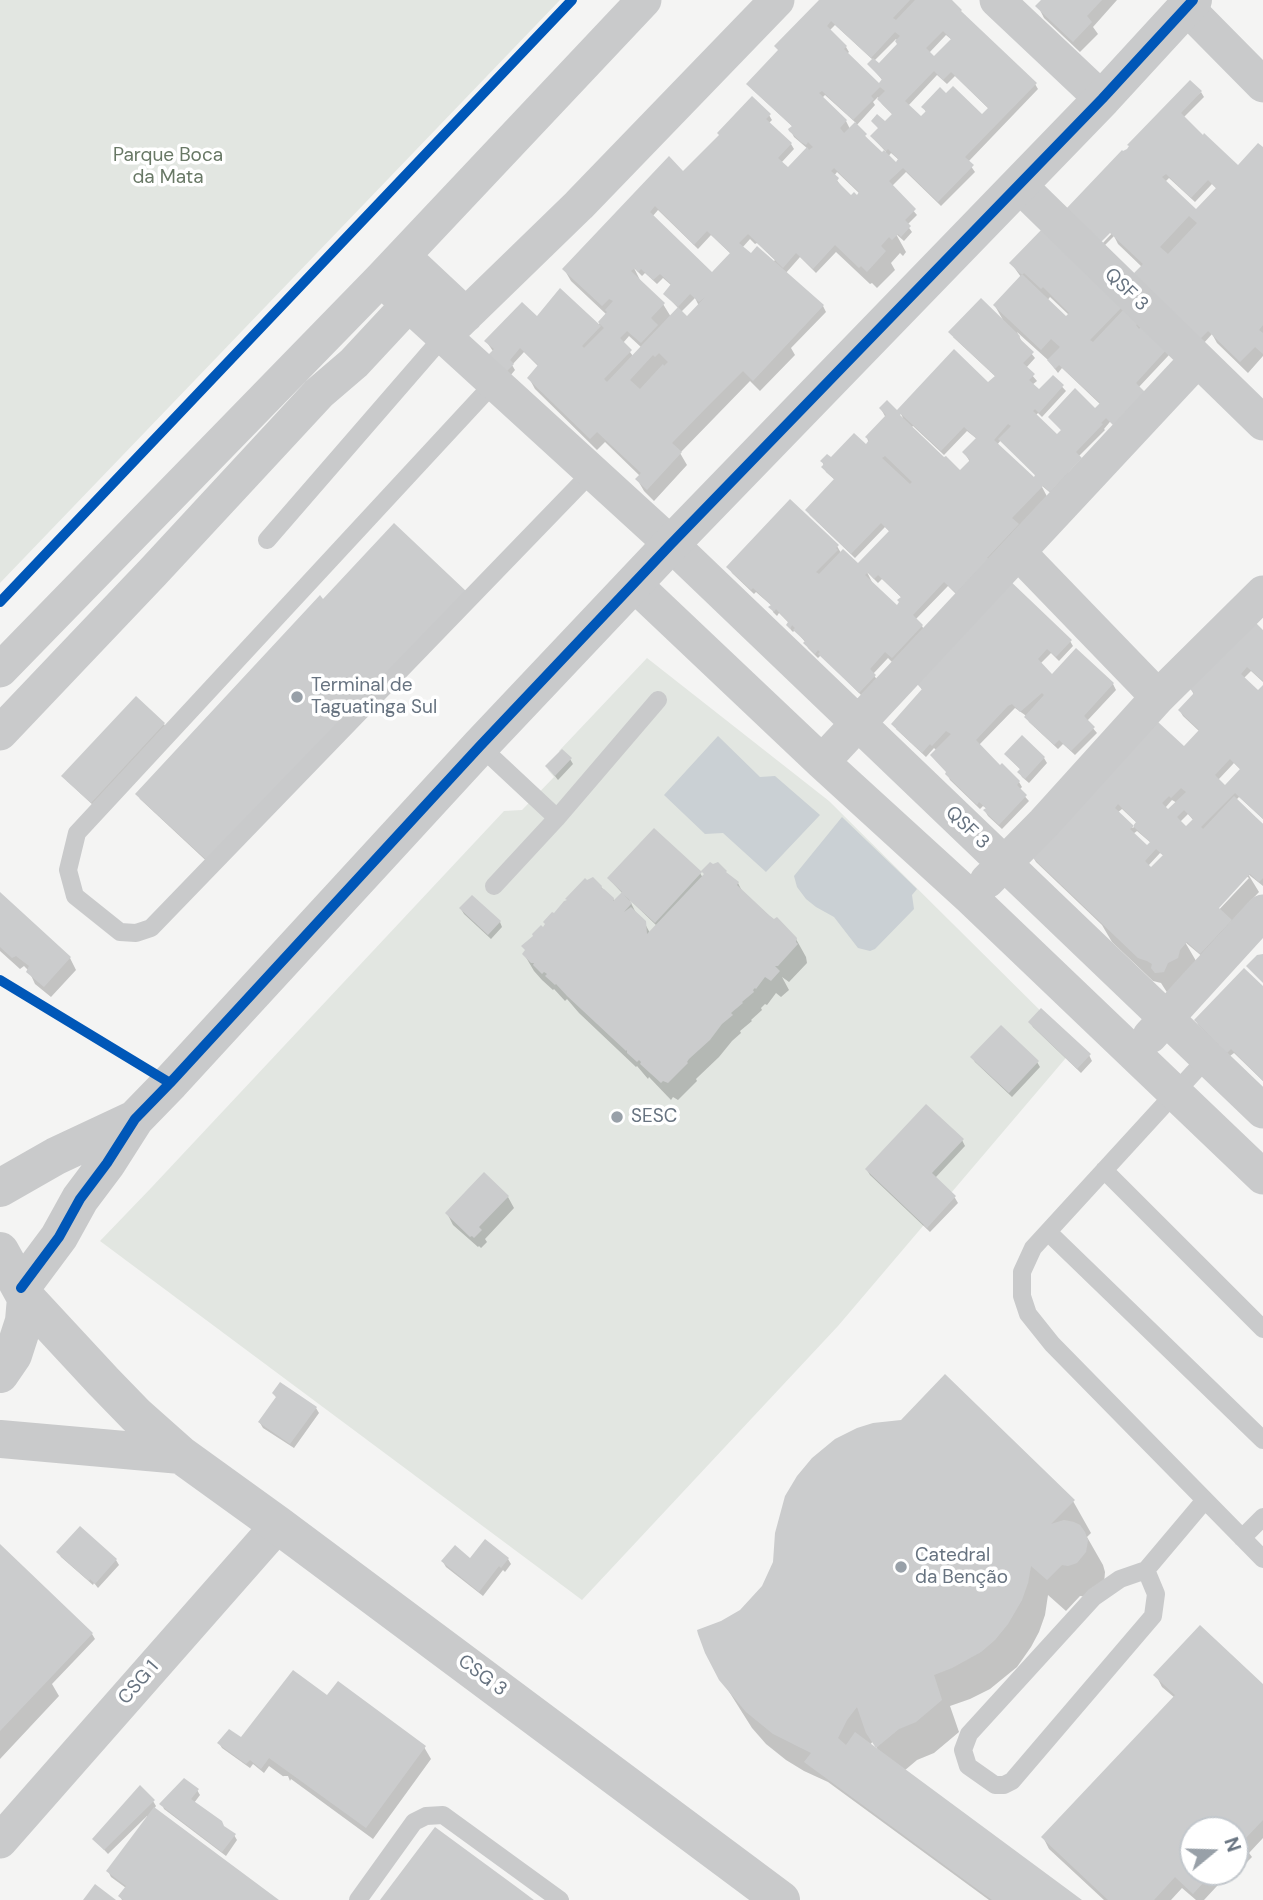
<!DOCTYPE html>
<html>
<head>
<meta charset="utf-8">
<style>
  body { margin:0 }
  #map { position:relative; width:1263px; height:1900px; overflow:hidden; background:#f4f4f3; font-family:"DM Sans",sans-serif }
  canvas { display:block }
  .north { position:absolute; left:1179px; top:1816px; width:70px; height:70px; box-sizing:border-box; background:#fff; border:2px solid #c2c7cc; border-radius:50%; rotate:71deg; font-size:19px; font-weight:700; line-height:28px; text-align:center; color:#677380 }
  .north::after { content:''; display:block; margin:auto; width:24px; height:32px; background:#98a0a8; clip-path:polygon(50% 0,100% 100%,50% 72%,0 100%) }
</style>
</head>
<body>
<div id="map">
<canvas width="1263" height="1900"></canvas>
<div class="north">N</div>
</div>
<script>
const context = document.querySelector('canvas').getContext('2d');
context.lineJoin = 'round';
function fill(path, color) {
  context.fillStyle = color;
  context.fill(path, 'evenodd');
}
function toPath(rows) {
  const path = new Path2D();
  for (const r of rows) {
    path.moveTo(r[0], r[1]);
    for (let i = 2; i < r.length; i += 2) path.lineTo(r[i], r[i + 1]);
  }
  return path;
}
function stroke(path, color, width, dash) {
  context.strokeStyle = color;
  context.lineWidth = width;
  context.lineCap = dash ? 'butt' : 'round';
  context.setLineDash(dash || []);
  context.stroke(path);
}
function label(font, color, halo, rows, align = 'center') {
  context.font = font + ' "DM Sans",sans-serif';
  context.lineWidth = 7;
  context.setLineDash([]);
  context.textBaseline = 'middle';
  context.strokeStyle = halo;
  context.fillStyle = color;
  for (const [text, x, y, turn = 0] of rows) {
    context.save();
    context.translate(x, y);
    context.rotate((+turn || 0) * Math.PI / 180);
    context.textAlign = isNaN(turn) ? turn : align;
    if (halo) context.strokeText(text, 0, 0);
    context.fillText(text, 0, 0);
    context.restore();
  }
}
const green = toPath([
  [0,0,560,0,0,583],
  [647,658,829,801,1076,1046,838,1326,582,1600,100,1241,151,1188,504,811,522,810,554,777,548,770,563,755,559,751]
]);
const water = toPath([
  [718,736,760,777,775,776,820,815,766,872,723,833,705,834,664,795],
  [842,817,917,889,912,895,914,909,875,949,870,951,858,948,834,917,816,907,806,899,797,887,794,876]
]);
const shadow = toPath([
  [821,0,949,0,1035,84,1038,89,968,162,975,172,941,206,906,172,892,186,917,215,907,225,912,232,904,241,896,234,906,252,903,256,900,253,891,263,895,270,877,288,872,283,870,284,836,252,816,273,800,257,785,274,823,306,826,312,791,348,795,355,760,391,750,381,680,453,687,465,654,501,644,491,637,479,640,476,605,442,597,450,535,389,529,378,539,367,524,352,512,365,515,370,510,376,486,341,537,319,598,325,607,315,571,281,564,269,684,173,769,115,772,120,768,124,791,144,794,149,781,163,788,170,808,149,794,137,790,129,793,127,752,89,779,52],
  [835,25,873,60,869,64,883,81,879,85,847,54,849,52,846,47,829,31],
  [946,35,952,40,934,58,929,53],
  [896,39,899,44,879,65,874,61],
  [937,75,947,84,955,76,989,109,982,116,923,107,926,112,921,118,908,106],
  [825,95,856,123,850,129,846,121,822,98],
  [878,97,882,104,893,115,885,123,873,121,879,129,872,137,886,152,882,155,856,126,875,105,873,102],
  [891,153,899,160,896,164,888,157],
  [837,172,860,194,857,197,851,197,844,190,834,176],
  [658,210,698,249,711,235,731,254,712,274,652,217],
  [750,239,755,244,757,243,775,260,773,262,751,255,742,248],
  [634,268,642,276,645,273,657,284,663,278,672,286,665,294,679,309,671,317,663,304,640,280],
  [695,298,699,306,687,318,680,313],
  [629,336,642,348,633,356,623,343],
  [1043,0,1117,0,1093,27,1098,34,1080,52,1044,18,1038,6],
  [1201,92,1204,97,1183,118,1238,167,1263,150,1263,356,1248,373,1217,343,1212,334,1203,344,1142,267,1118,244,1114,236,1103,247,1101,245,1132,212,1123,154],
  [1169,178,1195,202,1212,184,1217,189,1196,211,1165,182],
  [1044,230,1169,355,1138,388,1104,429,1105,430,1078,457,1054,496,1041,485,1051,504,959,597,948,586,915,620,922,626,928,637,899,669,888,658,873,674,878,681,863,697,821,655,818,658,808,648,806,643,795,630,793,632,791,630,788,625,789,623,779,613,777,616,773,612,772,606,756,592,754,594,732,573,729,567,837,546,841,553,863,570,890,532,885,527,855,558,810,515,807,510,835,480,826,472,822,461,872,452,867,438,886,418,881,409,903,418,899,410,988,384,996,377,953,337,1003,320,995,306,1021,277,1011,263],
  [1050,297,1069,315,1066,319,1047,301],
  [1017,332,1048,360,1058,373,1062,368,1101,405,1095,410,1050,417,1062,431,1057,437,1035,416,1038,413,1042,417,1066,391,1053,377,1039,392,1032,385,1037,381,1026,368,1035,358,1022,342],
  [913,426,944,455,967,431,977,439,964,452,970,462,960,472,911,428],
  [1001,440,1037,477,1040,484,997,445],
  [867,572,878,583,882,579,902,598,897,607,874,586],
  [323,602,215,869,140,799,137,794],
  [1263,633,1263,682,1251,671,1243,679,1258,693,1263,687,1263,819,1239,797,1236,800,1263,824,1263,886,1248,874,1259,892,1231,922,1204,958,1185,942,1199,966,1168,994,1161,983,1153,981,1112,942,1102,925,1036,862,1033,857,1184,748,1200,732,1183,716,1180,711,1194,695,1191,689],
  [1234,763,1241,770,1225,788,1218,780],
  [1172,800,1177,803,1168,811,1165,808],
  [1122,809,1137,823,1133,828,1117,813],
  [1188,814,1194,821,1186,829,1180,822],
  [1137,831,1151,843,1147,848,1133,834],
  [1160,853,1164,856,1151,870,1148,866],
  [1246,876,1249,878,1214,915,1211,913],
  [1070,641,1073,646,1059,661,1051,653,1040,664,1052,676,1076,650,1113,684,1116,690,1087,721,1097,733,1075,755,1063,744,1058,749,1029,722,1025,715,1015,708,979,745,1000,768,1019,782,1022,787,1019,790,1029,801,1002,829,988,816,985,811,987,809,983,806,980,809,950,780,937,751,934,748,926,757,896,729,923,691,915,680],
  [164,724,167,729,95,807,67,781,64,776],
  [1022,737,1044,758,1047,763,1029,783,1022,777,1019,772,1021,770,1006,755],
  [570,759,573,764,558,780,547,766],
  [700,873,703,878,738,883,743,893,796,939,806,957,807,963,789,982,782,977,789,990,781,997,776,993,767,1005,765,1004,761,1008,762,1010,751,1020,752,1021,740,1031,741,1033,732,1041,719,1057,698,1077,696,1079,697,1081,678,1100,673,1097,671,1100,649,1077,648,1079,637,1066,636,1067,579,1013,567,999,565,1001,554,989,553,990,542,980,534,971,524,954,543,929,601,887,615,901,623,894,609,879],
  [629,899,657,926,650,933,644,922,637,915],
  [0,895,70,958,76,970,51,997,35,984,29,971,24,966,20,969,0,951],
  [461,909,500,922,502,927,491,939,464,914],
  [1263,987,1263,1081,1234,1053,1230,1056,1199,1026,1196,1021],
  [1030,1022,1089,1055,1092,1061,1081,1073,1033,1027],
  [972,1057,1037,1062,1040,1067,1012,1097,975,1062],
  [962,1140,965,1146,935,1178,955,1198,958,1203,930,1232,870,1175,867,1170],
  [508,1197,514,1208,485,1239,487,1242,481,1248,479,1246,478,1247,453,1225,447,1213],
  [274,1393,316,1408,319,1413,294,1448,263,1428,260,1423,277,1399],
  [1073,1501,1091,1533,1087,1537,1103,1565,1105,1572,1104,1584,1087,1597,1080,1596,1066,1611,1048,1595,1045,1615,1039,1632,1031,1647,1017,1667,990,1689,970,1699,950,1706,959,1732,934,1753,917,1760,904,1771,1079,1900,989,1900,828,1782,804,1771,786,1760,766,1744,752,1728,716,1671],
  [873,1741,879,1752,870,1745],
  [0,1547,92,1634,95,1639,52,1684,59,1696,0,1759],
  [58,1552,116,1560,119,1565,98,1588,94,1583,93,1585,61,1557],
  [508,1559,511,1564,505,1572,503,1570,483,1596,446,1567,443,1562],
  [1156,1675,1263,1687,1263,1838,1249,1853,1252,1857,1246,1863,1242,1859,1235,1866,1235,1830,1193,1830,1193,1872,1230,1872,1204,1900,1196,1900,1182,1888,1171,1900,1104,1900,1049,1849,1043,1837,1175,1698,1162,1687],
  [328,1697,424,1747,431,1759,373,1839,291,1779,290,1781,288,1776,283,1776,284,1777,269,1766,264,1773,253,1764,250,1768,222,1748,219,1743,247,1744],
  [197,1790,200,1795,194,1803,234,1835,237,1840,226,1856,164,1809,162,1804],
  [153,1801,156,1806,154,1809,276,1900,122,1900,120,1896,126,1888,111,1877,108,1871,148,1817,147,1816,108,1854,94,1839]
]);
const building = toPath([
  [819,0,910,0,893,18,896,20,915,0,952,0,962,10,961,11,1037,83,965,157,974,165,938,202,903,168,889,181,916,209,905,220,911,226,901,237,898,234,892,240,889,237,881,246,886,251,867,272,861,266,859,268,835,245,813,269,796,253,783,268,748,234,739,243,751,253,757,246,824,305,753,381,743,371,707,407,672,443,682,452,647,490,635,479,641,473,597,432,590,439,527,378,538,365,520,348,510,360,514,364,506,372,488,355,494,349,484,341,522,302,537,316,560,288,601,326,582,346,584,348,604,328,598,322,607,312,605,310,613,301,609,299,602,306,562,269,669,156,683,171,719,135,717,133,752,96,771,114,766,119,792,143,778,158,788,167,807,147,809,150,813,147,808,142,806,145,801,142,789,131,788,129,792,126,746,84,778,50,774,46],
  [831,21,871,58,895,32,900,36,895,41,897,44,879,63,873,58,867,64,882,79,879,83,844,49,847,46,827,26],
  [943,31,951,39,934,56,926,48],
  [934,71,943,80,951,72,988,108,982,114,953,86,946,93,940,87,921,107,926,111,921,116,905,101],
  [880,87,885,91,877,99,892,114,885,121,877,114,871,121,878,128,870,136,886,151,888,149,898,159,896,162,884,150,882,152,865,136,867,134,855,122,844,133,840,128,847,120,819,93,822,91,853,120,874,99,871,96],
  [834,168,859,192,857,195,854,192,851,195,837,181,839,178,831,171],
  [655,206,694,245,707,231,730,253,712,272,650,212],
  [635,268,638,272,641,269,653,280,660,274,671,284,663,294,678,307,607,382,604,379,632,350,620,338,627,331,641,343,658,325,651,318,665,303,631,271],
  [690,294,699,302,705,297,687,316,678,307],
  [659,353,668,362,664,366,663,364,640,389,630,380,653,355,655,357],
  [1041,0,1102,0,1087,16,1092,22,1073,42,1035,6],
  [1190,80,1202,91,1181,113,1203,135,1204,133,1238,165,1258,143,1263,147,1263,325,1259,330,1263,333,1263,354,1255,347,1240,362,1208,331,1199,340,1132,275,1143,264,1110,233,1100,243,1065,210,1122,150,1123,151,1127,149,1129,146,1127,145],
  [1166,174,1191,198,1208,180,1216,188,1196,209,1162,177],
  [1189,216,1197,223,1168,254,1160,247],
  [1044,227,1123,306,1090,340,1093,342,1125,308,1139,322,1136,325,1139,329,1143,325,1168,348,1136,383,1145,392,1113,425,1106,418,1101,423,1103,424,1076,452,1082,458,1050,492,1043,486,1012,518,1019,524,987,558,989,559,956,593,944,582,913,615,923,625,892,658,885,652,870,669,876,675,859,693,818,654,820,652,818,650,815,654,803,643,805,641,793,630,795,628,792,625,790,629,786,625,788,622,776,609,774,612,768,607,771,605,753,588,751,590,726,567,790,499,839,545,836,548,838,550,816,572,819,574,843,549,858,563,889,531,881,523,851,554,805,510,834,479,821,467,824,464,820,461,827,454,831,457,854,433,866,444,869,440,865,437,886,415,879,408,887,400,897,410,954,349,988,382,995,376,948,332,981,298,1020,336,1019,338,1034,352,1023,363,1035,374,1029,380,1039,389,1053,375,1064,385,1039,413,1035,409,1033,411,1057,434,1061,430,1048,417,1075,388,1095,408,1100,403,1059,365,1055,369,1047,360,1060,347,1051,339,1041,350,993,305,1022,274,1066,316,1069,313,1043,287,1041,289,1024,273,1022,275,1009,263],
  [901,414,941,451,964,427,976,438,962,452,970,460,960,470,946,456,944,457,900,415],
  [1008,424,1011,426,998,439,1035,475,1034,477,994,440],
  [885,456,912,482,910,484,882,458],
  [868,572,874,579,878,575,901,597,897,600,899,602,897,605,865,575],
  [394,523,467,592,212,865,135,794,320,595,323,599],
  [1006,577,1072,640,1056,657,1047,649,1038,659,1052,674,1076,648,1114,683,1084,716,1095,727,1071,751,1059,740,1054,745,1024,717,1044,695,1042,693,1020,712,1012,704,1008,706,976,740,1000,765,1002,763,1020,781,1017,785,1027,795,999,825,983,810,986,808,979,802,977,805,945,774,946,772,930,755,951,734,946,731,932,746,930,744,922,753,891,724,922,689,913,680],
  [1254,621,1263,630,1263,681,1247,667,1241,674,1258,690,1263,685,1263,819,1235,793,1201,827,1203,829,1234,796,1263,824,1263,878,1259,882,1250,874,1219,908,1232,920,1200,954,1187,942,1180,950,1178,958,1168,963,1164,972,1155,973,1151,968,1152,964,1147,961,1138,958,1031,856,1158,722,1184,746,1199,730,1178,710,1194,693,1189,688],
  [1230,759,1240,769,1225,785,1215,775],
  [1181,788,1186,792,1168,809,1162,803,1169,796,1171,798],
  [1118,804,1136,822,1133,826,1150,842,1147,845,1130,829,1134,826,1115,808],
  [1184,810,1193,819,1186,826,1177,817],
  [1156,849,1163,855,1151,867,1145,861],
  [136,696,165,723,91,803,61,776],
  [1022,735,1045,757,1025,779,1017,772,1020,769,1004,754],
  [562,749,572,758,555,776,545,766],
  [654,828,702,872,655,923,624,895,632,903,624,912,631,907,646,921,647,934,704,874,701,871,710,862,713,864,718,862,727,871,726,872,739,882,737,885,770,916,774,919,777,917,797,938,796,942,798,944,778,966,775,966,780,971,771,981,765,977,756,989,755,988,753,990,754,992,742,1002,743,1003,731,1013,733,1015,722,1024,710,1040,689,1059,687,1062,688,1063,668,1083,663,1081,661,1083,640,1064,641,1062,639,1060,637,1062,627,1053,627,1050,626,1051,567,996,556,984,555,985,545,976,547,974,544,972,542,974,533,965,534,963,531,963,522,954,525,950,521,946,533,936,532,934,541,925,543,927,545,924,543,922,552,912,554,913,564,901,567,900,565,899,585,878,587,880,593,877,602,886,601,888,604,889,614,898,613,901,622,892,607,878],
  [0,892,71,957,44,987,26,972,29,966,16,956,12,958,0,947],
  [472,895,501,921,488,935,459,908],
  [1263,954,1263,983,1246,966,1257,955],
  [1244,968,1263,986,1263,1081,1231,1049,1227,1053,1194,1020],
  [1041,1008,1091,1054,1077,1069,1028,1022],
  [1001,1025,1039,1061,1009,1093,970,1057],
  [926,1104,964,1139,932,1173,956,1196,927,1228,865,1169],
  [484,1172,509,1196,479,1227,482,1230,474,1238,472,1236,470,1237,445,1213],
  [945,1374,1075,1500,1051,1524,1064,1520,1074,1522,1080,1525,1085,1532,1088,1540,1086,1552,1077,1563,1068,1566,1062,1565,1047,1580,1031,1566,1028,1583,1022,1600,1008,1624,995,1640,981,1652,952,1668,934,1675,942,1700,916,1722,899,1729,876,1748,866,1733,857,1707,847,1720,838,1738,846,1745,855,1732,1082,1900,992,1900,804,1762,811,1753,773,1734,746,1712,719,1680,705,1653,698,1634,697,1630,721,1621,740,1610,762,1586,773,1562,775,1533,785,1496,797,1476,812,1458,835,1439,857,1428,873,1423,901,1420],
  [280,1382,317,1407,290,1444,258,1422,276,1397,272,1393],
  [80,1526,117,1559,95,1584,90,1579,89,1581,56,1552],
  [485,1539,509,1558,501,1568,499,1566,479,1592,441,1561,455,1545,470,1558],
  [0,1544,93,1633,0,1731],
  [1200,1625,1263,1684,1263,1820,1243,1841,1247,1844,1239,1852,1235,1849,1235,1830,1193,1830,1193,1872,1213,1872,1193,1894,1175,1877,1154,1900,1108,1900,1041,1837,1175,1695,1153,1675],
  [293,1670,327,1695,338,1681,426,1746,366,1828,269,1758,261,1769,250,1760,246,1764,217,1743,229,1729,241,1737],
  [184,1778,199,1789,191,1799,222,1821,224,1826,236,1834,222,1852,159,1804],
  [140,1785,155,1800,104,1850,92,1839],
  [154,1807,279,1900,123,1900,118,1896,126,1886,106,1871],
  [435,1827,518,1888,534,1900,380,1900],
  [95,1884,116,1900,83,1900]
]);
const service = toPath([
  [494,383,77,833,68,870,75,896,120,932,136,933,151,928,592,472],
  [267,540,443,337],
  [480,746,557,818],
  [494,886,557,818,658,700],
  [1207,1058,1033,1248,1022,1272,1022,1296,1028,1314,1052,1344,1263,1559],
  [1104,1170,1263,1329],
  [1048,1232,1263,1440],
  [1242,1538,1263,1517],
  [1146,1570,1156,1594,1153,1616,1012,1781,1004,1785,995,1785,968,1766,963,1750,969,1734,1094,1597,1120,1579,1146,1570,1205,1500],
  [358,1900,414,1822,426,1816,443,1815,560,1900]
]);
const minor = toPath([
  [997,0,1102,99],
  [1186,7,1263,85],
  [1019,185,1263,423],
  [403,256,466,315],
  [381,279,671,544,1263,1111],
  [443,337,579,205,777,0],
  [1018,552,1158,697],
  [634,584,822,762,971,898,1263,1177],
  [0,670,381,279,644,0],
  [0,733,153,572,319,393,354,363,408,305],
  [822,762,1197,360],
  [987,881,1044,823,1158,697,1263,593],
  [1150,1036,1263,912],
  [0,1841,278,1525]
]);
const tertiary = toPath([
  [0,1188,56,1156,135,1119],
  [0,1251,26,1298,24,1321,13,1355,0,1374],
  [21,1288,59,1237,80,1199,107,1163,135,1119,170,1083,480,746,671,544,1102,99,1193,0],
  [26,1298,103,1381,136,1415,181,1455,278,1525,781,1900],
  [0,1439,181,1455]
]);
const cycleway = toPath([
  [0,602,572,0],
  [0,980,170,1083],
  [21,1288,59,1237,80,1199,107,1163,135,1119,170,1083,480,746,671,544,1102,99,1193,0]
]);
const markers = [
  [297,697,7,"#98a0a8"],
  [617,1117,7,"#98a0a8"],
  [901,1567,7,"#98a0a8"]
];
const parkNames = [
  ["Parque Boca",168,156],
  ["da Mata",168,178]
];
const streetNames = [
  ["QSF 3",1126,290,44],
  ["QSF 3",967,828,44],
  ["CSG 3",482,1676,37],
  ["CSG 1",139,1683,-49]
];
const poiNames = [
  ["Terminal de",311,686],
  ["Taguatinga Sul",311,708],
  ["SESC",631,1117],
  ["Catedral",915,1556],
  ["da Benção",915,1578]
];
fill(green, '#e2e6e1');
fill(water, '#cad0d4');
fill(shadow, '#0003');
fill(building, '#cbcccd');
stroke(service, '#c9cacb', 18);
stroke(minor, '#c9cacb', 35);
stroke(tertiary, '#c9cacb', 38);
stroke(cycleway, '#0057b8', 10);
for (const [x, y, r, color] of markers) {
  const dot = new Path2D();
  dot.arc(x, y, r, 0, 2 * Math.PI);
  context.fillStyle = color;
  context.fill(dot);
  stroke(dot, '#fff', 2.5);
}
label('19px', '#687865', '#fff', parkNames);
label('19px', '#677380', '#fff', streetNames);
label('19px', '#677380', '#fff', poiNames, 'left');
</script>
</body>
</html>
